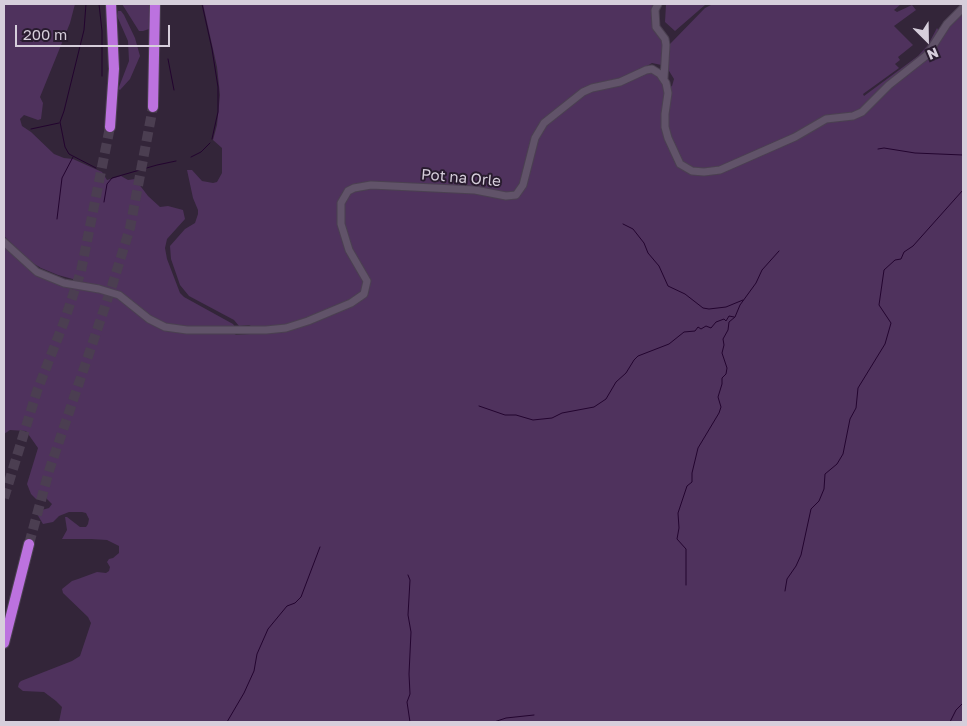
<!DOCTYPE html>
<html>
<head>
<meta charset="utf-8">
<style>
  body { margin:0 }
  #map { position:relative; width:967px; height:726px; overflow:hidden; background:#332539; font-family:"Golos Text",sans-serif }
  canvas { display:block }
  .frame { position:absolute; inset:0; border:5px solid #d6cedb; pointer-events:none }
  .north { position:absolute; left:902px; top:15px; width:50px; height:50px; -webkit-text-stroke:4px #291c2f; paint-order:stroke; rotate:157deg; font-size:14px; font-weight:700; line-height:20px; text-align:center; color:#d6cedb }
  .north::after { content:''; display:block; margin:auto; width:18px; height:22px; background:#d6cedb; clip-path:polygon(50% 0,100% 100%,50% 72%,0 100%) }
  .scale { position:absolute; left:15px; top:25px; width:155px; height:22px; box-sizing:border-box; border:2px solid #d6cedb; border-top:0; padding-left:6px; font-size:15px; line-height:18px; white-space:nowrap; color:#d6cedb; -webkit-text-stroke:4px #291c2f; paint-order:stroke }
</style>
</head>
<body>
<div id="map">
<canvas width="967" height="726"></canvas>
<div class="frame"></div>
<div class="north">N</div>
<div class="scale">200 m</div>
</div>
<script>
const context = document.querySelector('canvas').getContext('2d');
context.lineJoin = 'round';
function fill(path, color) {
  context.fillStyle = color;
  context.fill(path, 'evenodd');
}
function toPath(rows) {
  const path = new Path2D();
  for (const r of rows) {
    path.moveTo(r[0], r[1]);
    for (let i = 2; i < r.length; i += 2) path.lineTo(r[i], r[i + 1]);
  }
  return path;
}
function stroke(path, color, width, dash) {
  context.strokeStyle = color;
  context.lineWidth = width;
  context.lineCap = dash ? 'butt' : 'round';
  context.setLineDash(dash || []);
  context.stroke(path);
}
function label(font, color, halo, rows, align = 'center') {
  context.font = font + ' "Golos Text",sans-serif';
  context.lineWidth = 4;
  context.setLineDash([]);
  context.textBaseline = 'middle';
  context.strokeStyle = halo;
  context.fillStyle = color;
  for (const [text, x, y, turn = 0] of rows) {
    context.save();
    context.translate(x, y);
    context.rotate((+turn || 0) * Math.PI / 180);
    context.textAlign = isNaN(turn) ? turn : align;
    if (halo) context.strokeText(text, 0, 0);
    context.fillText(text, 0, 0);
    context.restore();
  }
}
const green = toPath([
  [4,4,75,4,70,23,40,97,43,103,41,119,38,120,24,115,20,119,22,126,31,132,54,154,64,158,73,159,102,172,107,180,121,176,128,180,135,179,148,196,160,207,168,206,183,210,185,219,167,239,165,248,167,259,180,293,184,297,233,324,235,327,232,332,236,335,263,333,351,305,369,288,349,246,344,229,343,201,349,192,369,187,471,192,493,195,509,199,515,199,520,196,525,186,539,135,546,123,580,97,596,89,617,86,654,71,665,86,662,118,677,164,690,174,702,175,826,120,856,117,929,56,943,31,963,10,963,722,59,722,62,707,56,701,44,692,23,691,18,687,19,683,21,681,72,661,80,656,91,623,88,617,63,593,62,589,72,581,78,579,97,572,106,573,109,571,110,567,107,562,109,559,113,558,119,553,119,546,107,540,91,539,62,539,67,530,65,517,67,517,80,527,86,527,88,524,89,519,86,513,82,512,69,512,59,516,53,522,43,524,37,514,38,511,49,508,52,504,46,498,36,499,31,494,27,484,38,448,26,431,10,430,4,434,4,246,38,272,114,295,130,306,135,303,120,292,58,275,41,268,31,262,4,236],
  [122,4,150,4,149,29,143,31,139,31],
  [203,4,656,4,651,9,651,14,664,38,662,43,670,44,705,8,713,4,901,4,894,10,897,12,912,5,916,10,894,26,913,45,898,57,900,60,895,64,899,68,863,94,864,96,918,56,928,45,937,28,939,31,930,48,865,107,854,114,828,115,793,136,772,143,735,161,718,167,699,169,692,169,683,164,667,128,670,87,672,86,674,79,666,66,652,63,625,79,594,84,583,88,543,121,520,185,516,192,509,194,472,187,346,189,341,195,338,207,340,232,345,247,364,282,364,288,359,296,307,320,279,326,255,328,249,325,239,326,234,320,189,296,180,285,171,259,170,246,185,229,195,223,198,214,198,210,193,198,187,170,192,170,202,181,213,183,217,182,222,173,222,148,213,140,217,125,220,95,217,67],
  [666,4,704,4,705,5,675,31,665,22],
  [118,11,121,11,124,15,135,38,140,56,130,79,120,90,118,89,119,87,129,61,128,41,117,16]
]);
const stream = toPath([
  [86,4,84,30,64,111,60,122,65,147,69,154,96,168],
  [99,4,102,31,102,76],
  [202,4,212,49,218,87,218,112,212,139],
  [168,59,174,90],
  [31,129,59,123],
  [878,149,884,148,915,153,963,155],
  [191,157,201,152,210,143],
  [104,202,107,184,112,178,157,165,176,161],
  [57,219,62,178,73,157],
  [623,224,633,229,644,243,648,253,659,266,668,286,685,294,703,308,709,309,726,307,743,300],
  [479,406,505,415,516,415,533,420,552,418,562,413,594,407,606,399,616,382,626,373,634,360,638,356,669,344,684,332,695,331,698,327,701,329,706,326,711,328,716,322,724,319,726,321,729,316,734,317],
  [408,575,410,580,408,615,411,632,409,674,410,694,407,702,410,722],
  [686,585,686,549,677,539,679,528,678,513,687,486,692,482,692,473,698,448,719,413,721,407,718,397,722,384,722,378,726,374,727,368,722,353,724,345,723,339,728,330,729,322,735,317,740,305,756,283,762,270,779,251],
  [785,591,787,579,796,566,801,555,811,509,819,501,824,489,825,474,837,464,843,454,850,419,856,408,858,388,885,344,891,323,879,305,884,270,895,260,901,259,904,252,913,246,963,190],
  [227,722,244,693,254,671,257,654,268,629,287,606,295,603,301,597,320,547],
  [494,722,506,718,534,715],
  [950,722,956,710,963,703]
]);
const highwayTunnel = toPath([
  [4,498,37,391,64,322,81,271,110,127],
  [29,544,49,471,112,286,130,228,153,107]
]);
const minor = toPath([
  [658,4,655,10,656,27,665,39,666,45,664,78],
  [4,242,37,272,64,283,99,289,119,295,149,319,165,327,187,330,266,330,286,328,308,321,351,303,364,294,367,281,349,250,341,224,341,203,348,191,354,188,371,185,475,190,506,196,516,195,523,185,535,138,544,123,583,92,592,88,620,82,646,70,652,69,660,74,666,83,668,93,665,114,665,127,668,138,680,164,692,171,704,172,720,170,795,137,826,119,853,116,862,112,889,85,927,55,947,24,963,8]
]);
const highway = toPath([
  [153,107,155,4],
  [110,127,114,69,111,4],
  [4,643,29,544]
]);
const streetNames = [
  ["Pot na Orle",461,178,5]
];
fill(green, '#4f325d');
stroke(stream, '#23042f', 1);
stroke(highwayTunnel, '#4b3e51', 10, [10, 5]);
stroke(minor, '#4b4051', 9);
stroke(highway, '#4b4051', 12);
stroke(minor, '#615369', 7);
stroke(highway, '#bc72df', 10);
label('15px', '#d6cedb', '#291c2f', streetNames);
</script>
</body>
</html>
